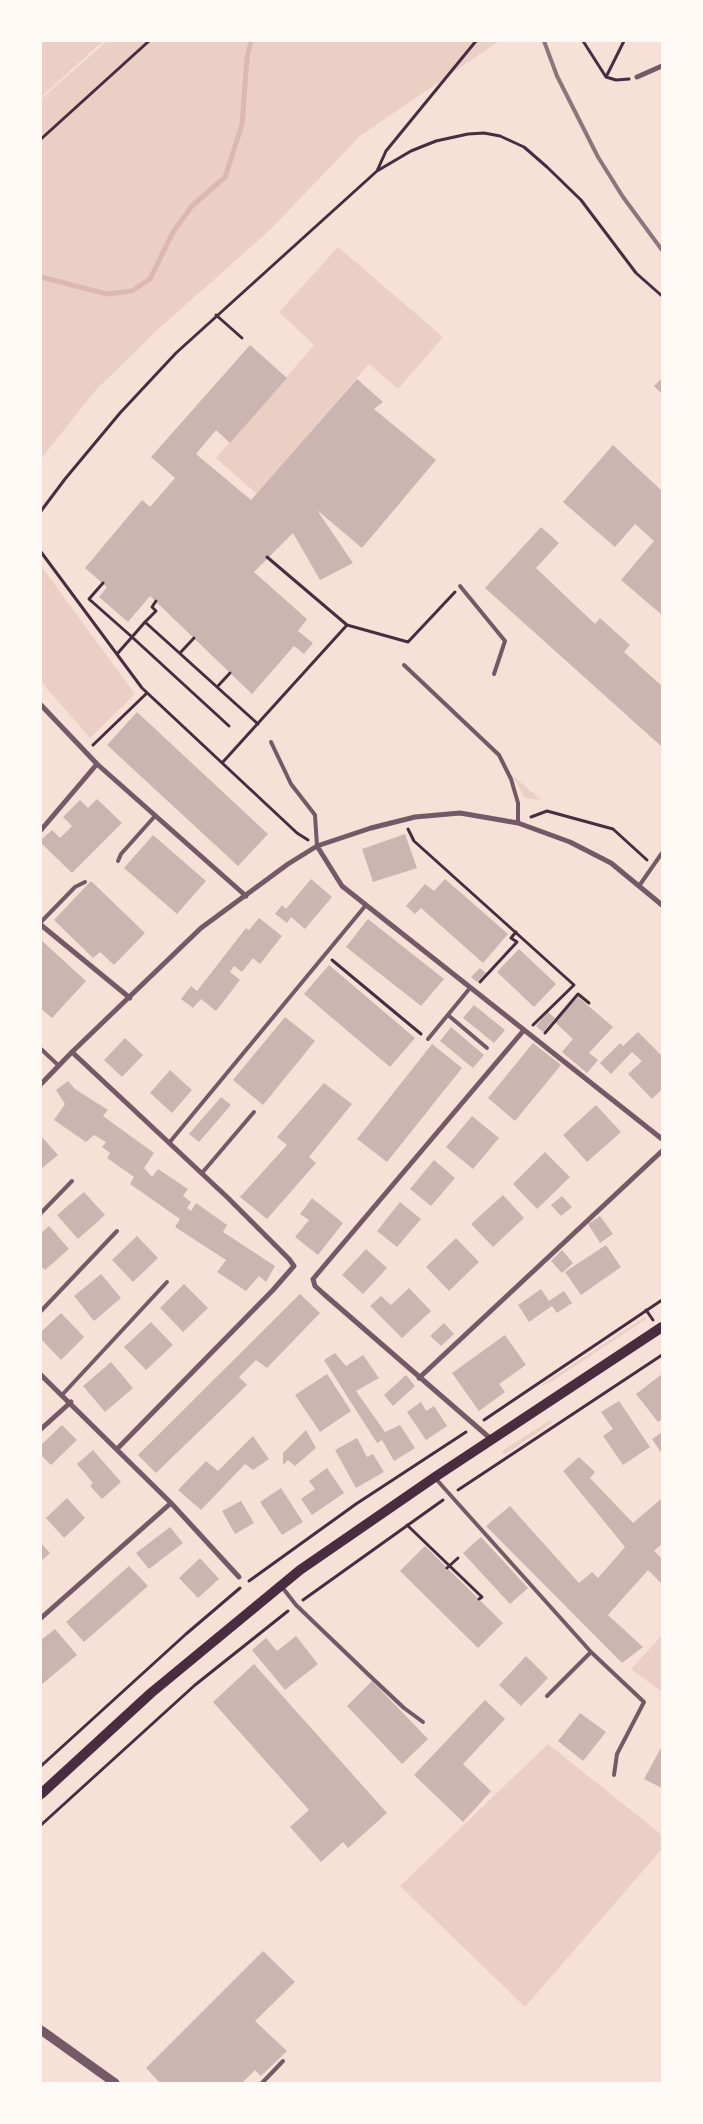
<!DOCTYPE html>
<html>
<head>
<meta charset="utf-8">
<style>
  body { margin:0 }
  #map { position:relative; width:703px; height:2124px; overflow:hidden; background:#f7e1d7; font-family:"Roboto Condensed",sans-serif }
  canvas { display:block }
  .frame { position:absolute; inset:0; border:42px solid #fffaf5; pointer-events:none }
</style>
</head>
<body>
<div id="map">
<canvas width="703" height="2124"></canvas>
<div class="frame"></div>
</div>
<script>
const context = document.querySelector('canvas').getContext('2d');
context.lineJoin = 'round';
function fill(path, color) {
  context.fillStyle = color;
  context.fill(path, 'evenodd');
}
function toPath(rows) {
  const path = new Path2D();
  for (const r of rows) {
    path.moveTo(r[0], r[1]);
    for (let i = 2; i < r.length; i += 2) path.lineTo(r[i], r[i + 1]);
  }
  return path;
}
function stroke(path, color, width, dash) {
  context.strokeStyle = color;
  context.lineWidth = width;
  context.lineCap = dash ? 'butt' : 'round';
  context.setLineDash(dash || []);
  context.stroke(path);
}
const green = toPath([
  [41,41,103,41,41,97],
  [107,41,499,41,360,136,270,230,155,332,94,392,41,459,41,99],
  [338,247,443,337,398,389,369,364,257,494,216,458,314,345,279,312],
  [41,566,135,694,90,738,41,682],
  [512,775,541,800,525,798],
  [645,1317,646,1319,551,1382,538,1387],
  [550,1420,552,1423,504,1455,502,1451],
  [662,1635,662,1692,631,1669],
  [548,1744,662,1835,662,1849,525,2007,400,1886]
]);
const stream = toPath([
  [41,277,107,294,132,291,150,279,173,232,192,206,225,177,242,125,247,58,251,41]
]);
const building = toPath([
  [250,345,287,378,230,443,216,430,196,454,251,500,357,379,383,402,374,409,436,460,362,548,317,510,353,563,320,580,293,533,254,572,307,619,298,631,313,643,304,654,294,646,252,694,150,596,128,622,99,597,107,587,85,568,142,500,150,507,175,478,151,457],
  [662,378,662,394,654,386],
  [613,445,662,491,662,615,621,580,654,541,635,524,615,547,563,502],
  [541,527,559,543,536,568,595,624,600,618,630,645,624,652,662,686,662,747,485,588],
  [137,712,268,834,238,866,107,745],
  [97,799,122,823,72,873,41,843,41,840,52,830,60,838,72,826,63,817,80,800,88,808],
  [405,834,417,868,373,882,362,849],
  [153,835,206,881,177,914,124,868],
  [311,879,332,897,305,929,291,917,287,923,275,914,282,905,286,909],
  [445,879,508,934,483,963,421,908,415,914,406,906,425,884,434,891],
  [91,881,145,933,114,965,100,952,93,958,54,920],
  [259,918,282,936,260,964,253,958,242,972,234,966,230,972,240,980,216,1011,201,999,193,1008,181,999,191,986,197,991,246,928,249,930],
  [368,919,444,979,421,1006,346,947],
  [41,940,86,981,52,1018,41,1009],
  [519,949,556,984,534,1007,497,972],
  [329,965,415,1038,390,1067,304,994],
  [480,968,486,973,477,982,471,977],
  [578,997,613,1027,589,1053,598,1060,587,1073,562,1052,573,1039,555,1022],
  [474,1005,505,1030,494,1043,463,1018],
  [548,1012,555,1018,543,1032,536,1026],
  [285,1017,315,1041,263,1105,233,1080],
  [451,1027,484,1055,473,1068,440,1041],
  [638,1032,662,1056,662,1089,652,1099,628,1074,642,1061,632,1052,611,1074,600,1063,620,1043,623,1046],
  [125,1038,143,1055,122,1077,104,1060],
  [533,1043,561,1065,515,1121,488,1098],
  [432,1044,462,1068,387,1162,357,1139],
  [170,1070,192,1090,172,1113,150,1093],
  [68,1081,75,1089,108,1110,103,1116,154,1153,144,1168,152,1177,158,1169,188,1189,183,1196,191,1202,187,1208,191,1211,196,1203,227,1225,223,1232,275,1266,266,1282,259,1276,246,1291,217,1272,226,1260,175,1227,180,1219,130,1184,134,1177,107,1158,110,1153,102,1147,106,1142,94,1135,86,1142,54,1120,65,1104,56,1090],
  [324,1083,352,1104,309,1157,316,1163,267,1219,240,1197,287,1145,277,1137],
  [221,1097,231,1105,199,1142,189,1134],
  [596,1105,621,1132,587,1162,563,1135],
  [472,1116,499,1138,473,1169,446,1147],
  [41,1136,58,1155,41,1169],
  [545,1152,570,1177,537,1209,513,1184],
  [434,1160,455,1178,431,1206,410,1189],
  [84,1192,105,1215,78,1239,57,1215],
  [503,1195,524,1218,493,1247,471,1224],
  [562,1196,572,1207,561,1216,551,1205],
  [312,1198,343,1223,318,1255,295,1237,309,1220,300,1214],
  [400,1202,421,1219,397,1247,377,1231],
  [600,1216,613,1234,600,1243,588,1224],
  [49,1226,69,1249,45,1270,41,1266,41,1233],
  [137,1236,158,1258,133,1282,112,1260],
  [456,1238,479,1262,449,1291,426,1267],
  [606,1245,621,1267,581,1295,565,1272],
  [366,1249,387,1268,363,1294,342,1275],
  [562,1250,573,1263,562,1273,551,1261],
  [101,1274,121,1298,94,1321,74,1296],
  [184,1284,208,1308,183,1332,160,1308],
  [409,1288,431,1311,402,1338,370,1306,381,1296,391,1305],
  [541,1289,549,1301,564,1291,572,1303,557,1313,552,1306,529,1322,518,1305],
  [300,1294,320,1313,267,1368,256,1360,239,1377,247,1385,156,1473,138,1455],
  [61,1313,84,1337,61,1360,41,1339,41,1332],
  [151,1322,173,1345,146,1370,124,1347],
  [444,1323,454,1334,441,1346,430,1336],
  [505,1335,526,1365,499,1384,505,1392,479,1411,452,1373],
  [335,1353,346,1366,363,1355,379,1378,356,1391,385,1432,400,1425,415,1448,394,1461,382,1440,377,1443,324,1360],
  [111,1362,133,1388,105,1412,83,1386],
  [327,1374,351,1411,320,1432,295,1395],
  [662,1374,662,1420,658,1422,636,1394],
  [406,1375,415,1386,393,1406,384,1395],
  [619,1401,650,1447,623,1465,603,1436,613,1429,601,1412],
  [421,1402,426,1411,434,1406,447,1426,426,1440,407,1412],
  [62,1425,77,1440,51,1465,41,1455,41,1445],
  [306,1430,316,1448,295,1466,288,1460,283,1465,283,1453],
  [662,1432,662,1454,652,1439],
  [253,1436,269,1459,253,1470,245,1464,201,1510,178,1490,206,1461,218,1471],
  [357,1438,367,1457,373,1454,384,1472,356,1488,335,1450],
  [93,1450,121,1482,102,1499,90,1486,93,1483,77,1464],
  [579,1457,595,1472,590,1478,633,1523,662,1498,662,1544,654,1551,662,1559,662,1584,648,1570,608,1615,643,1647,622,1663,486,1526,510,1506,579,1583,592,1572,598,1578,625,1547,563,1471],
  [327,1468,344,1493,312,1515,301,1499,315,1489,309,1481],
  [281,1488,303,1522,282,1535,260,1502],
  [67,1498,85,1518,64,1538,46,1518],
  [241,1501,254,1523,235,1534,222,1511],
  [170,1527,183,1543,149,1569,136,1553],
  [481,1537,528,1588,510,1604,463,1553],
  [41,1543,50,1553,41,1561],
  [425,1546,503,1623,478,1648,400,1571],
  [200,1558,219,1579,198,1598,179,1578],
  [129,1566,148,1586,84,1642,66,1622],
  [55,1629,77,1655,41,1685,41,1640],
  [296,1636,318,1664,285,1690,252,1650,266,1638,277,1651],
  [526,1656,548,1678,521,1706,499,1685],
  [254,1664,387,1813,348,1848,343,1842,321,1862,290,1827,309,1810,213,1702],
  [372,1681,428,1739,402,1764,347,1706],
  [485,1700,505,1719,463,1764,491,1791,463,1822,414,1775],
  [580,1713,606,1732,583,1761,558,1741],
  [662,1746,662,1788,644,1779],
  [263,1951,295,1982,255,2021,287,2051,261,2076,255,2070,242,2083,160,2083,146,2068]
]);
const path = toPath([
  [583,41,606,77,616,80,629,79],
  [606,77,624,41],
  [41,139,149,41],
  [377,171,386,151,476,41],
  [216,315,242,338],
  [41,511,65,479,120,413,176,353,377,171,411,151,436,141,468,134,484,133,500,136,524,147,547,167,581,200,636,273,662,296],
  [41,552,142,688,297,833,308,840],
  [267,557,347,625],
  [103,583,89,599,132,637,145,622,258,724],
  [145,622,156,611,152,607,156,601],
  [180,653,194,638],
  [117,654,132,637,229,726],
  [217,687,230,673],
  [93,745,147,693],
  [222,763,347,625,408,642,455,592],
  [531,817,547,811,613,829,647,860],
  [408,829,414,841,574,985,533,1025],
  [332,960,421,1034],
  [480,982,517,942,511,938,516,932],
  [545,1033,578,994,589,1003],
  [646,1310,653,1320],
  [484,1420,662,1300],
  [458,1490,662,1355],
  [407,1525,482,1597,479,1599],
  [447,1568,458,1558],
  [249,1581,356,1504,466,1432],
  [303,1600,443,1500],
  [41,1766,186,1634,240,1588],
  [41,1825,195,1685,288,1611]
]);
const service = toPath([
  [460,586,505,641,494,674],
  [404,665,499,755,511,779,518,803,518,823],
  [271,742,291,784,315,815,317,846],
  [118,861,121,854,155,816],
  [639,886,662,853],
  [41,922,75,887,85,882],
  [448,1015,487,1048],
  [428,1039,470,988],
  [41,1049,58,1065],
  [169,1143,366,905],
  [202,1173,254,1112],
  [41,1213,72,1181],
  [41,1311,117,1231],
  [62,1395,167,1282],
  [436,1479,591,1652,644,1702,617,1754,614,1775],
  [282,1587,296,1605,371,1677,404,1708,423,1722],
  [547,1696,591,1652],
  [262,2083,283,2061]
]);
const minor = toPath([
  [637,77,662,66],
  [41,705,97,764],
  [41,830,97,764,246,896],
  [317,846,342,886,662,1139],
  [41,925,130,998],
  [72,1052,227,1197,289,1259,294,1266,273,1290,117,1449],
  [41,1084,72,1052,201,928,288,864,317,846,371,828,415,817,460,813,518,823,570,842,611,863,662,905],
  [41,1375,171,1503,239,1577],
  [419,1378,662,1151],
  [41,1429,71,1402],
  [491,1439,325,1295,315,1286,313,1279,524,1030],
  [41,1618,171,1503]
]);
const tertiary = toPath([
  [41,2030,115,2083]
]);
const secondary = toPath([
  [41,1794,151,1693,300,1570,435,1477,662,1327]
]);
const rail = toPath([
  [544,41,557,76,598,157,623,197,662,250]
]);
fill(green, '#ebcfc5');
stroke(stream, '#dcb8b0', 5);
fill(building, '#ccb4b1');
stroke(path, '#4a2c40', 3);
stroke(service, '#755966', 4);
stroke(minor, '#755966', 5);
stroke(tertiary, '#755966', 9);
stroke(secondary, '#4a2c40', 10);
stroke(rail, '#8f747c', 4);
</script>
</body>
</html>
